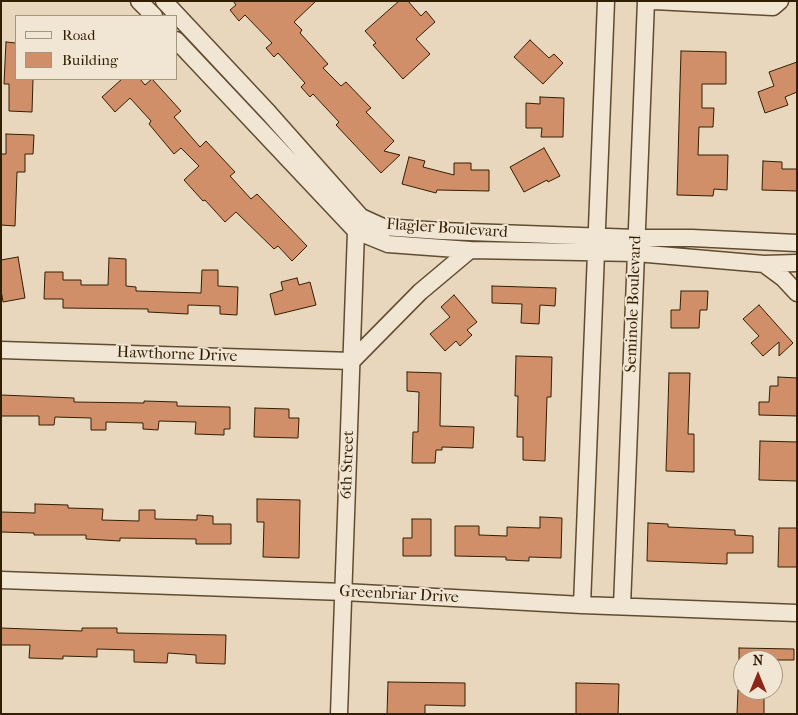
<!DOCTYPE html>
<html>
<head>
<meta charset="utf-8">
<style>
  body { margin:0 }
  #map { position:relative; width:798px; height:715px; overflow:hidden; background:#e9d7bd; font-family:"IM FELL French Canon",serif }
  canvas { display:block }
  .frame { position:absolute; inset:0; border:2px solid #321f02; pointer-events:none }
  .legend { position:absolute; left:15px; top:15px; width:162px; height:65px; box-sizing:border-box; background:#f1e5d4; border:1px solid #a59680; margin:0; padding:6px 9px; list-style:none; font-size:15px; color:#321f02 }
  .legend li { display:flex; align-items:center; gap:10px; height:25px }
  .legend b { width:25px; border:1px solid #a59680 }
  .north { position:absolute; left:733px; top:650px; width:50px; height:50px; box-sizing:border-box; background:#f1e5d4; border:1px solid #a59680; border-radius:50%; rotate:0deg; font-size:14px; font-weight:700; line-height:20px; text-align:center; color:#321f02 }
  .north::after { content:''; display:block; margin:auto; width:18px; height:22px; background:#8f2418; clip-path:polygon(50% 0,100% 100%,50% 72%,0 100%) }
</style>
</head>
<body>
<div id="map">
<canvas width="798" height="715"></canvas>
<div class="frame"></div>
<ul class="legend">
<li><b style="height:6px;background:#f1e5d4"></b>Road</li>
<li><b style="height:14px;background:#d08f69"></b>Building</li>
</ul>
<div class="north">N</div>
</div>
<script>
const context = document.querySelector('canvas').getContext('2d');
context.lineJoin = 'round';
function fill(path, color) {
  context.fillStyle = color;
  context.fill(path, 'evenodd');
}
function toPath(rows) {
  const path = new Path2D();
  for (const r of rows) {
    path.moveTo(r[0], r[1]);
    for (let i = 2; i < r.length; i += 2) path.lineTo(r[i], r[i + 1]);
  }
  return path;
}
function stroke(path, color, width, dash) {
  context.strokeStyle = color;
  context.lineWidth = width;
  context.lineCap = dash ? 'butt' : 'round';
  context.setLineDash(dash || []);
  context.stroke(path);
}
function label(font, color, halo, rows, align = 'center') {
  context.font = font + ' "IM FELL French Canon",serif';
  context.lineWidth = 4;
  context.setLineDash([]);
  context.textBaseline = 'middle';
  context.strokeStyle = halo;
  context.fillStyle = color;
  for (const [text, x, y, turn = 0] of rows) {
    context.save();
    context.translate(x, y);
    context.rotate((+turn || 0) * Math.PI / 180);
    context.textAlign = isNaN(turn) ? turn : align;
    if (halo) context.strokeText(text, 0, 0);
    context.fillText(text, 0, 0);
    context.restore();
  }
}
const building = toPath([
  [233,1,316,1,294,22,302,30,300,33,328,64,323,68,341,86,346,82,371,108,366,112,394,141,384,151,400,155,381,173,336,125,339,122,313,94,310,97,301,87,305,83,278,53,274,57,266,48,272,43,245,15,239,21,230,10,236,5,233,1],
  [399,1,408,1,421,16,426,11,435,22,416,39,430,54,403,79,373,45,376,43,365,31,399,1],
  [530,40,549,58,554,54,563,63,543,84,514,57,530,40],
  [6,42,16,43,16,79,33,79,32,112,9,111,9,84,4,84,6,42],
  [681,51,726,52,726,84,702,84,702,108,714,108,713,127,699,127,698,155,728,155,727,190,714,189,713,196,677,195,681,51],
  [797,62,797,92,785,97,788,105,765,113,758,92,774,86,769,72,797,62],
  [122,79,140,79,145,85,152,79,181,111,174,117,200,147,206,141,235,172,230,176,251,199,257,194,307,246,292,261,278,246,274,249,236,212,225,222,205,200,203,201,184,180,199,166,181,148,174,154,149,124,151,121,130,98,115,112,102,97,122,79],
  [540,97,564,98,563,137,541,137,542,128,526,128,526,103,540,104,540,97],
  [6,134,34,135,33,154,25,154,25,172,17,172,15,226,1,225,1,154,6,154,6,134],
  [544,148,560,176,548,182,547,180,524,192,510,167,544,148],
  [409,157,425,161,423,167,454,175,454,163,471,163,471,170,489,170,489,191,437,190,436,193,402,184,409,157],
  [763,161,782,162,782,169,797,169,797,191,762,190,763,161],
  [18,257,25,298,3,302,1,290,1,260,18,257],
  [109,258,126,259,126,286,136,287,136,291,201,293,202,270,218,270,218,286,238,287,237,315,220,314,220,306,188,305,188,314,148,312,148,309,63,308,63,299,44,299,45,272,63,272,63,280,81,280,81,285,108,285,109,258],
  [297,278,299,285,310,282,316,305,275,315,270,294,283,290,281,282,297,278],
  [492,286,556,288,555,306,540,305,539,324,521,323,522,304,492,303,492,286],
  [681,291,708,291,707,310,700,310,699,328,671,328,671,310,680,310,681,291],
  [454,295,477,322,467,330,472,335,460,346,456,341,445,351,430,334,450,317,441,307,454,295],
  [759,305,793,343,779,356,779,342,763,356,751,343,759,336,743,319,759,305],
  [516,356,552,357,551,397,547,397,545,461,523,460,523,437,517,437,518,396,515,396,516,356],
  [407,372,441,373,440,426,474,427,473,448,442,447,442,450,436,450,435,463,412,463,413,432,418,432,419,392,407,391,407,372],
  [669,373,690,373,688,434,694,434,694,472,666,471,669,373],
  [778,377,797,378,797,416,759,415,759,402,769,402,770,386,778,386,778,377],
  [1,395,74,398,74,402,144,403,144,401,177,402,177,406,230,407,230,429,224,429,224,435,195,434,196,422,159,421,158,430,143,429,143,423,106,422,106,430,91,430,91,418,55,417,54,425,39,425,39,416,1,416,1,395],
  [255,408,289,409,289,418,299,418,298,438,254,437,255,408],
  [760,441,797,442,797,481,759,480,760,441],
  [257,499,300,500,299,558,263,557,264,522,257,522,257,499],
  [35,504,68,505,68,508,103,509,102,520,139,521,139,510,155,510,155,519,197,520,197,515,213,516,213,524,231,524,231,544,196,544,196,539,120,538,120,541,86,539,86,535,34,535,34,533,1,532,1,512,35,513,35,504],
  [540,517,562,518,561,558,529,557,529,561,506,560,506,557,455,556,455,526,479,526,479,535,507,536,507,527,540,528,540,517],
  [412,519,431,519,431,556,403,556,403,538,412,538,412,519],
  [648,523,668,524,668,527,735,530,735,535,753,536,753,553,727,553,727,564,647,561,648,523],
  [779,528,797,528,797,567,778,567,779,528],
  [1,628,82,631,82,628,117,628,117,633,226,635,225,664,196,663,196,655,168,653,167,663,134,662,134,650,97,649,97,657,63,656,63,659,29,658,30,645,1,645,1,628],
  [739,648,794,649,794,660,739,660,739,648],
  [388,682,465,683,465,706,425,705,425,714,387,714,388,682],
  [576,683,619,684,618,714,576,714,576,683],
  [738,690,764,690,764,714,737,714,738,690]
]);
const street = toPath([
  [139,1,154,16],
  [164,1,268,112,361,217,383,227,441,231,636,238,692,238,797,243],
  [654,1,773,7,780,1],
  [176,40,356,231,388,244,470,250,636,253,764,264,797,263],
  [764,264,783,278,797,293],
  [1,350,352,361,420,292,470,250],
  [1,580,344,592,582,605,797,613],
  [582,605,606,1],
  [622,606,646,1],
  [339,714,356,231,359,222]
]);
const streetNames = [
  ["Flagler Boulevard",447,229,4],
  ["Seminole Boulevard",634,304,-88],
  ["Hawthorne Drive",177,355,2],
  ["6th Street",348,465,-88],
  ["Greenbriar Drive",399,595,3]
];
fill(building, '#d08f69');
stroke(building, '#321f02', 1);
stroke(street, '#604d31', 19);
stroke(street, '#f1e5d4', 16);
label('16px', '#321f02', '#f1e5d4', streetNames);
</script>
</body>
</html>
